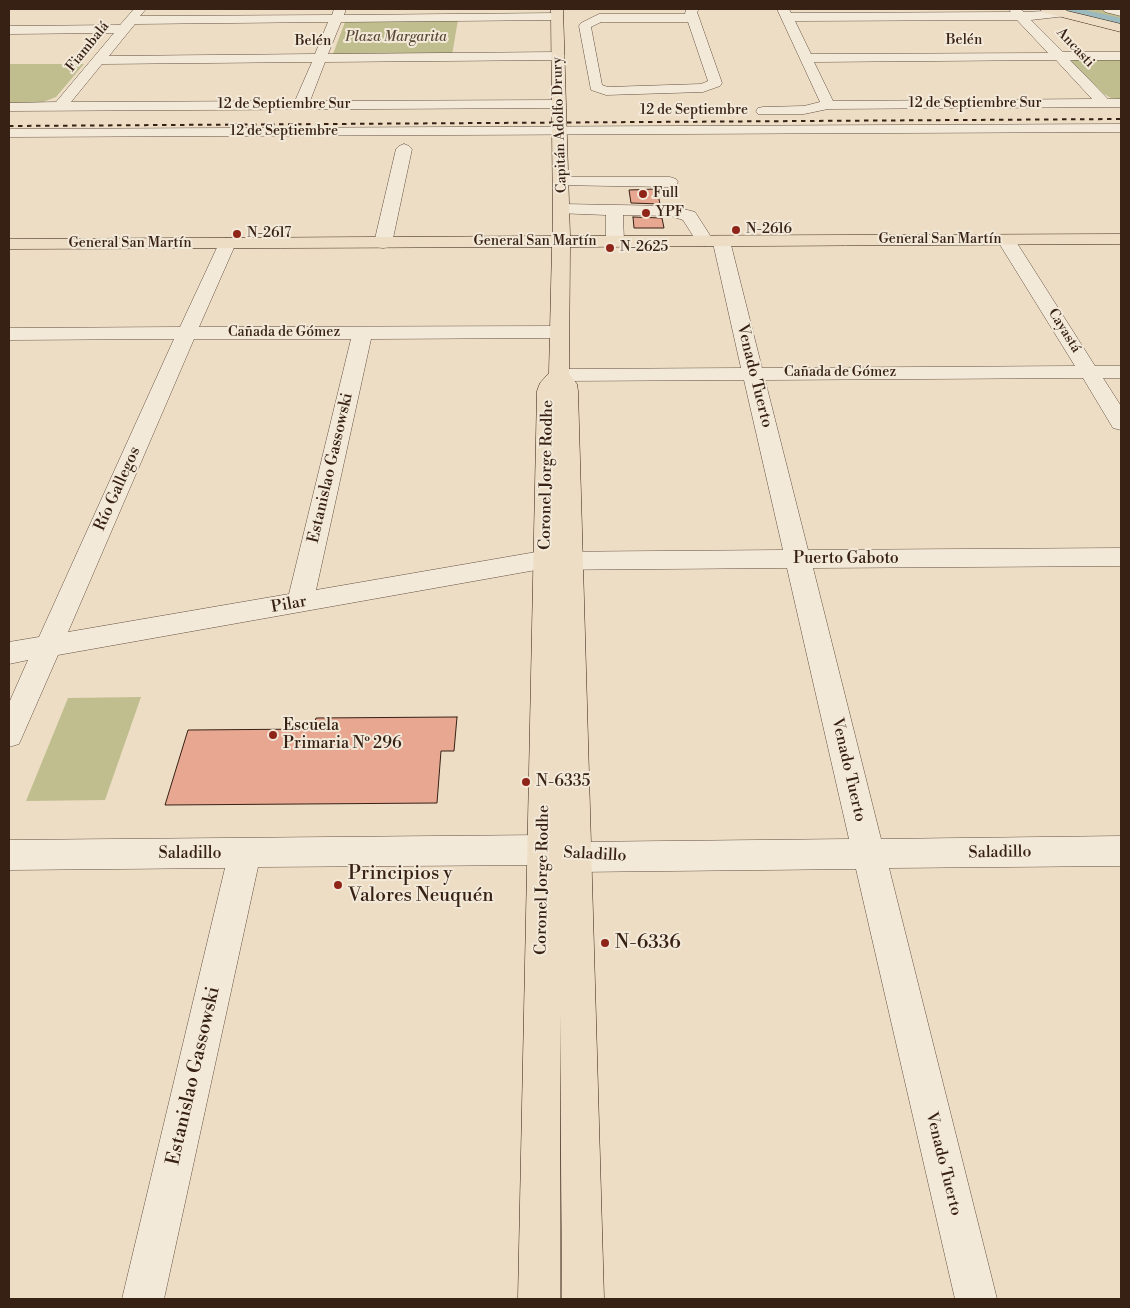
<!DOCTYPE html>
<html>
<head>
<meta charset="utf-8">
<style>
  body { margin:0 }
  #map { position:relative; width:1130px; height:1308px; overflow:hidden; background:#edddc4; font-family:"Libre Bodoni",serif }
  canvas { display:block }
  .frame { position:absolute; inset:0; border:10px solid #372115; pointer-events:none }
</style>
</head>
<body>
<div id="map">
<canvas width="1130" height="1308"></canvas>
<div class="frame"></div>
</div>
<script>
const context = document.querySelector('canvas').getContext('2d');
context.lineJoin = 'round';
function fill(path, color) {
  context.fillStyle = color;
  context.fill(path, 'evenodd');
}
function toPath(rows) {
  const path = new Path2D();
  for (const r of rows) {
    path.moveTo(r[0], r[1]);
    for (let i = 2; i < r.length; i += 2) path.lineTo(r[i], r[i + 1]);
  }
  return path;
}
function stroke(path, color, width, dash) {
  context.strokeStyle = color;
  context.lineWidth = width;
  context.lineCap = dash ? 'butt' : 'round';
  context.setLineDash(dash || []);
  context.stroke(path);
}
function label(font, color, halo, rows, align = 'center') {
  context.font = font + ' "Libre Bodoni",serif';
  context.lineWidth = 4;
  context.setLineDash([]);
  context.textBaseline = 'middle';
  context.strokeStyle = halo;
  context.fillStyle = color;
  for (const [text, x, y, turn = 0] of rows) {
    context.save();
    context.translate(x, y);
    context.rotate((+turn || 0) * Math.PI / 180);
    context.textAlign = isNaN(turn) ? turn : align;
    if (halo) context.strokeText(text, 0, 0);
    context.fillText(text, 0, 0);
    context.restore();
  }
}
const green = toPath([
  [1054,9,1099,9,1121,14,1121,25],
  [458,20,452,55,333,54,345,22],
  [1121,58,1121,99,1111,98,1104,94,1071,61,1076,59],
  [9,64,84,64,56,97,43,102,32,103,9,103],
  [141,697,105,800,26,801,68,698]
]);
const canal = toPath([
  [1061,9,1081,9,1121,18,1121,26,1063,12,1061,9]
]);
const building = toPath([
  [657,189,660,204,631,203,629,190,657,189],
  [633,217,662,218,664,228,634,228,633,217],
  [457,717,454,751,441,751,437,803,165,805,188,730,313,729,316,718,457,717]
]);
const minor = toPath([
  [134,9,146,9,140,16,332,15,334,9,346,9,344,15,557,13,561,14,563,17,561,20,341,22,328,54,558,52,565,56,558,60,325,62,310,101,559,100,564,101,566,104,564,107,559,108,9,111,9,103,56,102,114,33,9,34,9,26,120,25,134,9],
  [328,22,315,54,109,56,135,24,328,22],
  [312,62,295,101,71,102,102,64,312,62],
  [686,9,700,9,697,12,722,83,720,86,703,92,606,95,591,90,579,26,581,23,599,14,685,14,686,9],
  [601,22,688,22,708,81,701,84,608,87,602,85,591,27,601,22],
  [777,9,789,9,791,13,1011,12,1008,9,1020,9,1024,12,1066,10,1068,13,1066,16,1031,20,1063,52,1121,52,1121,60,1070,60,1108,99,1121,99,1121,107,828,109,804,114,758,114,756,111,758,108,763,107,804,106,820,102,777,9],
  [1017,20,1048,53,811,54,795,21,1017,20],
  [1056,60,1092,99,833,101,814,62,1056,60],
  [1103,9,1121,9,1121,16,1105,12,1103,9],
  [1121,124,1121,132,9,137,9,129,1121,124],
  [404,144,409,146,412,149,392,243,389,247,383,248,377,247,374,243,396,149,399,146,404,144],
  [561,177,670,177,676,179,678,182,676,185,670,187,555,185,553,182,555,179,561,177],
  [562,204,672,206,695,212,713,240,721,236,727,237,730,241,762,368,1075,366,997,240,1000,236,1006,235,1012,236,1015,240,1095,366,1121,366,1121,378,1103,378,1121,406,1121,430,1113,428,1083,378,765,380,808,550,1121,548,1121,566,813,568,881,839,1121,836,1121,866,889,868,997,1299,955,1299,856,869,575,872,543,865,258,867,164,1299,122,1299,225,868,9,870,9,840,543,835,575,842,849,839,787,568,536,570,58,655,19,744,9,747,9,703,28,660,9,664,9,642,39,637,174,339,9,340,9,328,180,327,221,239,227,238,233,239,236,243,199,327,559,326,566,328,569,332,566,336,559,338,371,339,316,590,536,552,783,550,744,380,559,381,552,379,549,375,552,371,559,369,741,368,713,243,705,246,699,245,683,220,671,216,623,215,624,242,621,246,615,247,609,246,606,242,606,215,556,213,554,209,556,205,562,204],
  [194,339,351,339,289,594,68,632,194,339]
]);
const major = toPath([
  [551,9,563,9,570,236,1121,234,1121,244,570,247,569,374,577,384,578,391,604,1299,562,1299,560,1013,560,1299,518,1299,537,391,540,383,549,373,552,247,9,249,9,239,553,236,551,9],
  [1040,9,1059,9,1121,24,1121,32,1042,12,1040,9]
]);
const rail = toPath([
  [9,126,1121,119]
]);
const markers = [
  [643,194,5,"#8f2418"],
  [646,213,5,"#8f2418"],
  [736,230,5,"#8f2418"],
  [237,234,5,"#8f2418"],
  [610,248,5,"#8f2418"],
  [273,735,5,"#8f2418"],
  [526,782,5,"#8f2418"],
  [338,885,5,"#8f2418"],
  [605,943,5,"#8f2418"]
];
const farParknames = [
  ["Plaza Margarita",396,38]
];
const farStreetnames = [
  ["Belén",964,41],
  ["Belén",313,42],
  ["Fiambalá",88,47,-51],
  ["Ancasti",1075,48,47],
  ["12 de Septiembre Sur",975,104],
  ["12 de Septiembre Sur",284,105],
  ["12 de Septiembre",694,111],
  ["Capitán Adolfo Drury",560,125,-92],
  ["12 de Septiembre",284,132],
  ["General San Martín",940,240],
  ["General San Martín",535,242],
  ["General San Martín",130,244],
  ["Cayastá",1064,331,58],
  ["Cañada de Gómez",284,333],
  ["Cañada de Gómez",840,373]
];
const farPoinames = [
  ["Full",653,194],
  ["YPF",656,213],
  ["N-2616",746,230],
  ["N-2617",247,234],
  ["N-2625",620,248]
];
const streetNames = [
  ["Venado Tuerto",754,376,76],
  ["Estanislao Gassowski",331,468,-77],
  ["Coronel Jorge Rodhe",547,475,-89],
  ["Río Gallegos",118,489,-66],
  ["Puerto Gaboto",846,559],
  ["Pilar",289,605,-10],
  ["Venado Tuerto",848,770,77],
  ["Saladillo",1000,853,-1],
  ["Saladillo",190,854],
  ["Saladillo",595,855,3],
  ["Coronel Jorge Rodhe",543,880,-89],
  ["Venado Tuerto",943,1164,76]
];
const poiNames = [
  ["Escuela",283,726],
  ["Primaria Nº 296",283,744],
  ["N-6335",536,782]
];
const nearPoinames = [
  ["Principios y",348,874],
  ["Valores Neuquén",348,896],
  ["N-6336",615,943]
];
const nearStreetnames = [
  ["Estanislao Gassowski",194,1076,-77]
];
fill(green, '#c0be8f');
fill(canal, '#9cbabd');
fill(building, '#e7a791');
stroke(building, '#372115', 1);
stroke(minor, '#645041', 1);
stroke(major, '#372115', 1);
fill(minor, '#f3e9d9');
fill(major, '#edddc4');
stroke(rail, '#372115', 2, [4.5, 4.5]);
for (const [x, y, r, color] of markers) {
  const dot = new Path2D();
  dot.arc(x, y, r, 0, 2 * Math.PI);
  context.fillStyle = color;
  context.fill(dot);
  stroke(dot, '#f3e9d9', 2);
}
label('italic 14px', '#594834', '#f3e9d9', farParknames);
label('14px', '#372115', '#f3e9d9', farStreetnames);
label('14px', '#372115', '#f3e9d9', farPoinames, 'left');
label('16px', '#372115', '#f3e9d9', streetNames);
label('16px', '#372115', '#f3e9d9', poiNames, 'left');
label('19px', '#372115', '#f3e9d9', nearPoinames, 'left');
label('19px', '#372115', '#f3e9d9', nearStreetnames);
</script>
</body>
</html>
